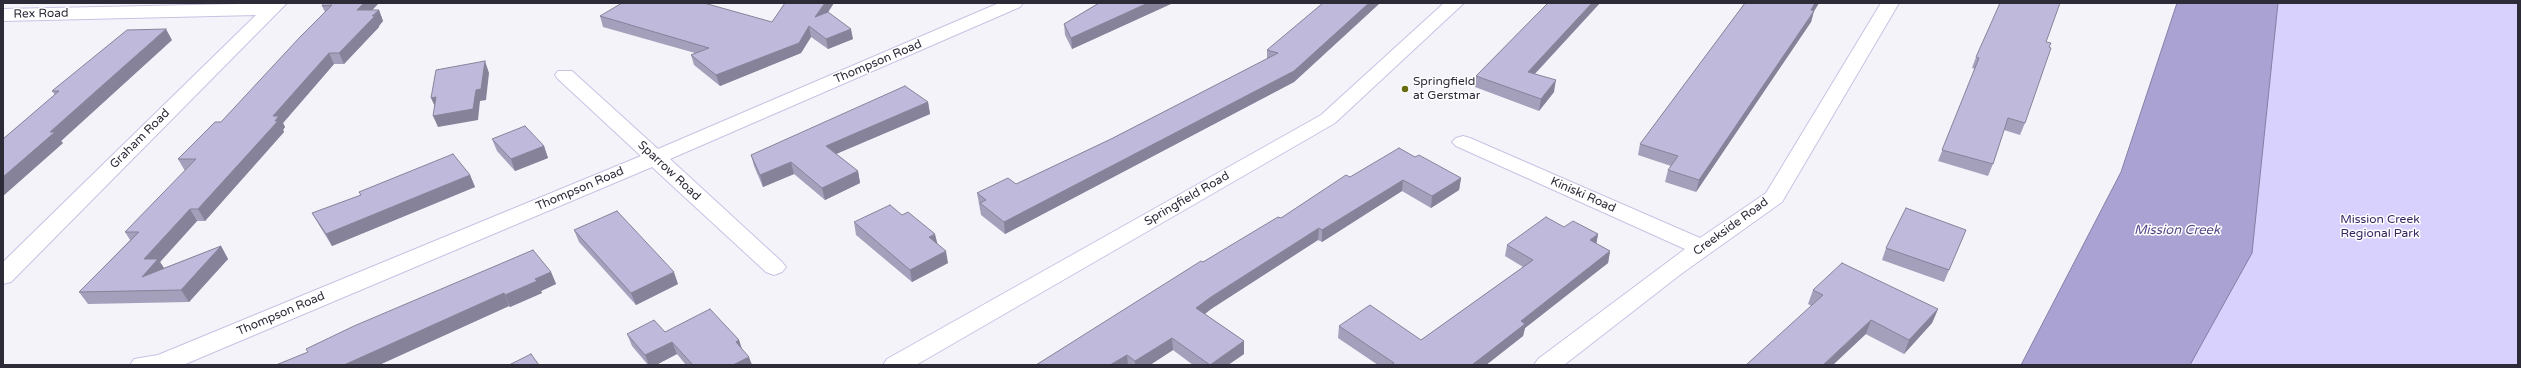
<!DOCTYPE html>
<html>
<head>
<meta charset="utf-8">
<style>
  body { margin:0 }
  #map { position:relative; width:2521px; height:368px; overflow:hidden; background:#f4f3fa; font-family:"Varela Round",sans-serif }
  canvas { display:block }
  .frame { position:absolute; inset:0; border:4px solid #2d2b38; pointer-events:none }
</style>
</head>
<body>
<div id="map">
<canvas width="2521" height="368"></canvas>
<div class="frame"></div>
</div>
<script>
const context = document.querySelector('canvas').getContext('2d');
context.lineJoin = 'round';
function fill(path, color) {
  context.fillStyle = color;
  context.fill(path, 'evenodd');
}
function toPath(rows) {
  const path = new Path2D();
  for (const r of rows) {
    path.moveTo(r[0], r[1]);
    for (let i = 2; i < r.length; i += 2) path.lineTo(r[i], r[i + 1]);
  }
  return path;
}
function stroke(path, color, width, dash) {
  context.strokeStyle = color;
  context.lineWidth = width;
  context.lineCap = dash ? 'butt' : 'round';
  context.setLineDash(dash || []);
  context.stroke(path);
}
function label(font, color, halo, rows, align = 'center') {
  context.font = font + ' "Varela Round",sans-serif';
  context.lineWidth = 3;
  context.setLineDash([]);
  context.textBaseline = 'middle';
  context.strokeStyle = halo;
  context.fillStyle = color;
  for (const [text, x, y, turn = 0] of rows) {
    context.save();
    context.translate(x, y);
    context.rotate((+turn || 0) * Math.PI / 180);
    context.textAlign = isNaN(turn) ? turn : align;
    if (halo) context.strokeText(text, 0, 0);
    context.fillText(text, 0, 0);
    context.restore();
  }
}
const green = toPath([
  [2274,3,2518,3,2518,365,2167,365]
]);
const water = toPath([
  [2177,3,2278,3,2252,253,2190,365,2021,365,2121,172,2177,3]
]);
const minor = toPath([
  [287,3,11,282,3,284,3,262,256,15,3,21,3,9,287,3],
  [999,3,1023,3,1020,7,670,159,782,262,786,267,782,272,774,275,766,272,652,167,183,365,130,365,134,359,158,355,641,156,558,79,555,75,558,71,572,71,658,149,999,3],
  [1881,3,1899,3,1782,202,1681,274,1564,365,1534,365,1538,359,1685,249,1456,146,1452,142,1456,138,1463,136,1470,138,1700,238,1766,193,1881,3]
]);
const secondary = toPath([
  [1444,3,1464,3,1335,123,916,365,883,365,887,359,1321,115,1444,3]
]);
const wall = toPath([
  [324,3,372,10,379,10,383,21,379,26,379,27,344,64,334,64,283,123,285,127,283,130,284,132,205,221,197,221,160,262,164,268,221,246,228,259,189,302,88,304,79,292,130,240,125,232,185,171,178,159,221,122,325,12,322,6],
  [785,3,834,3,827,12,853,39,828,49,811,37,801,53,720,86,694,65,691,55,695,53,603,27,600,16,772,22],
  [1099,3,1173,3,1072,49,1065,35,1064,24],
  [1323,3,1380,3,1294,82,1005,234,981,215,977,193,1016,184,1111,139,1267,59,1267,50],
  [1548,3,1600,3,1535,74,1554,92,1539,111,1475,87,1476,76],
  [1745,3,1819,3,1814,11,1811,22,1696,192,1665,182,1668,170,1671,166,1638,155,1640,144],
  [172,40,61,141,63,143,3,196,3,139,55,95,52,91],
  [2046,42,2049,47,2025,123,2020,135,2004,130,1993,164,1988,176,1938,161,1975,69,1972,68,1976,57],
  [928,102,930,114,836,154,858,171,860,183,825,200,794,174,763,187,754,166,751,155],
  [492,139,544,146,548,158,515,171,497,151],
  [1415,157,1461,178,1459,190,1431,208,1402,191,1322,242,1318,240,1211,309,1205,314,1244,341,1244,354,1228,365,1193,365,1173,350,1150,365,1036,365,1203,262,1281,218,1350,177],
  [470,175,475,187,332,246,319,225,312,213,361,195,359,192],
  [854,222,937,243,948,263,912,282,856,235],
  [1564,227,1598,234,1596,244,1610,251,1608,263,1525,328,1523,336,1486,365,1378,365,1338,338,1339,326,1421,340,1523,267,1505,256,1507,245],
  [574,230,678,284,636,305,579,242],
  [1966,230,1944,282,1882,260,1886,248],
  [551,272,556,284,541,291,542,293,510,307,509,306,379,365,276,365],
  [1813,290,1938,309,1932,323,1904,354,1808,304],
  [665,332,739,340,742,349,752,365,686,365,677,354,656,365,648,365,632,346,627,334]
]);
const shadedWall = toPath([
  [364,3,379,3,362,21,357,10],
  [825,3,834,3,818,28,815,17],
  [1148,3,1173,3,1072,49,1071,38],
  [1369,3,1380,3,1294,82,1005,234,1004,222],
  [1592,3,1600,3,1526,83,1528,72],
  [1815,3,1819,3,1808,21,1811,10],
  [379,10,383,21,379,26,379,27,344,64,339,53],
  [1814,11,1811,22,1696,192,1699,180],
  [809,26,811,37,801,53,720,86,716,75],
  [166,29,172,40,61,141,63,143,3,196,3,177,50,132],
  [851,29,853,39,828,49,826,39],
  [329,53,334,64,283,123,285,127,283,130,284,132,205,221,198,209,273,116],
  [485,61,489,73,486,100,480,101,478,120,438,127,433,116,476,90],
  [1556,80,1554,92,1539,111,1541,99],
  [436,97,436,109,431,98],
  [928,102,930,114,829,157,826,146],
  [544,146,548,158,515,171,511,159],
  [791,162,794,174,763,187,760,175],
  [858,171,860,183,825,200,822,188],
  [470,175,475,187,332,246,326,234],
  [1461,178,1459,190,1431,208,1432,196],
  [1403,180,1402,191,1322,242,1322,230],
  [190,209,197,221,160,262,166,271,142,277,144,259],
  [1319,228,1318,240,1211,309,1197,320,1196,308,1211,297],
  [935,234,938,246,929,237],
  [1598,234,1596,246,1590,240],
  [221,246,228,259,189,302,181,290],
  [946,251,948,263,912,282,910,270],
  [1610,251,1608,263,1525,328,1523,336,1486,365,1472,365,1521,321],
  [551,272,556,284,541,291,542,293,510,307,505,295,535,279],
  [674,272,678,284,636,305,631,293],
  [504,293,509,306,379,365,344,365],
  [1938,309,1932,323,1904,354,1909,340],
  [1871,320,1866,334,1833,365,1823,365],
  [1172,338,1173,350,1150,365,1135,365,1135,361],
  [739,340,743,353,736,342],
  [1244,341,1244,354,1228,365,1210,365],
  [672,342,677,354,656,365,649,365,645,355],
  [1127,355,1128,365,1110,365],
  [749,357,752,365,733,365]
]);
const building = toPath([
  [324,3,364,3,357,10,379,10,372,16,375,16,339,53,329,53,273,116,279,116,275,121,278,121,198,209,190,209,144,259,158,259,142,277,221,246,181,290,79,292,139,232,125,232,196,159,178,159,215,122,221,122,300,37,332,5,322,6,324,3],
  [622,3,704,3,772,22,785,3,825,3,815,17,828,12,851,29,826,39,809,26,799,43,716,75,691,55,709,48,600,16,622,3],
  [1099,3,1148,3,1071,38,1064,24,1099,3],
  [1323,3,1369,3,1294,71,1004,222,980,203,986,200,977,193,1008,178,1016,184,1111,139,1278,53,1267,50,1323,3],
  [1548,3,1592,3,1528,72,1556,80,1541,99,1476,76,1548,3],
  [1745,3,1815,3,1811,10,1814,11,1699,180,1668,170,1678,156,1640,144,1745,3],
  [2000,3,2060,3,2046,42,2051,43,2049,47,2051,48,2025,123,2008,118,1993,164,1942,150,1979,58,1976,57,2000,3],
  [166,29,50,132,55,132,3,177,3,139,59,91,52,91,127,30,166,29],
  [485,61,481,89,476,90,473,109,433,116,436,97,431,98,436,70,485,61],
  [905,86,928,102,826,146,858,171,822,188,791,162,760,175,751,155,905,86],
  [525,126,544,146,511,159,492,139,525,126],
  [1399,148,1415,157,1419,155,1461,178,1432,196,1403,180,1322,230,1319,228,1211,297,1196,308,1244,341,1210,365,1172,338,1135,361,1127,355,1110,365,1036,365,1201,261,1203,262,1278,217,1281,218,1346,175,1350,177,1399,148],
  [453,154,470,175,326,234,312,213,361,195,359,192,453,154],
  [890,205,902,215,908,212,935,234,929,237,946,251,910,270,854,222,890,205],
  [1906,208,1966,230,1949,270,1886,248,1906,208],
  [617,211,674,272,631,293,574,230,617,211],
  [1546,217,1564,227,1573,221,1598,234,1590,240,1610,251,1521,321,1525,324,1472,365,1392,365,1394,363,1339,326,1370,305,1421,340,1533,260,1507,245,1546,217],
  [533,250,551,272,535,279,537,281,505,295,504,293,344,365,276,365,308,352,306,349,354,326,533,250],
  [1842,263,1938,309,1909,340,1871,320,1823,365,1746,365,1823,295,1813,290,1842,263],
  [710,309,739,340,736,342,749,357,733,365,693,365,672,342,645,355,627,334,654,320,665,332,710,309],
  [531,354,539,365,509,365,531,354]
]);
const markers = [
  [1405,89,4,"#696d11"]
];
const streetNames = [
  ["Rex Road",41,14,-1],
  ["Thompson Road",878,62,-23],
  ["Graham Road",140,139,-45],
  ["Sparrow Road",669,171,43],
  ["Thompson Road",580,189,-23],
  ["Kiniski Road",1583,195,24],
  ["Springfield Road",1187,199,-30],
  ["Creekside Road",1731,227,-36],
  ["Thompson Road",281,314,-23]
];
const poiNames = [
  ["Springfield",1413,82],
  ["at Gerstmar",1413,96]
];
const parkNames = [
  ["Mission Creek",2380,220],
  ["Regional Park",2380,234]
];
const waterNames = [
  ["Mission Creek",2177,231]
];
fill(green, '#d8d1fd');
fill(water, '#aba2d4');
stroke(water, '#857ea5', 1);
stroke(minor, '#c8c2e4', 2);
stroke(secondary, '#c8c2e4', 2);
fill(minor, '#fff');
fill(secondary, '#fff');
fill(wall, '#a4a0bc');
fill(shadedWall, '#868299');
fill(building, '#bfbadb');
stroke(building, '#868299', 1);
for (const [x, y, r, color] of markers) {
  const dot = new Path2D();
  dot.arc(x, y, r, 0, 2 * Math.PI);
  context.fillStyle = color;
  context.fill(dot);
  stroke(dot, '#fff', 1.5);
}
label('12px', '#2d2b38', '#fff', streetNames);
label('12px', '#2d2b38', '#fff', poiNames, 'left');
label('12px', '#362562', '#fff', parkNames);
label('italic 13px', '#574888', '#fff', waterNames);
</script>
</body>
</html>
